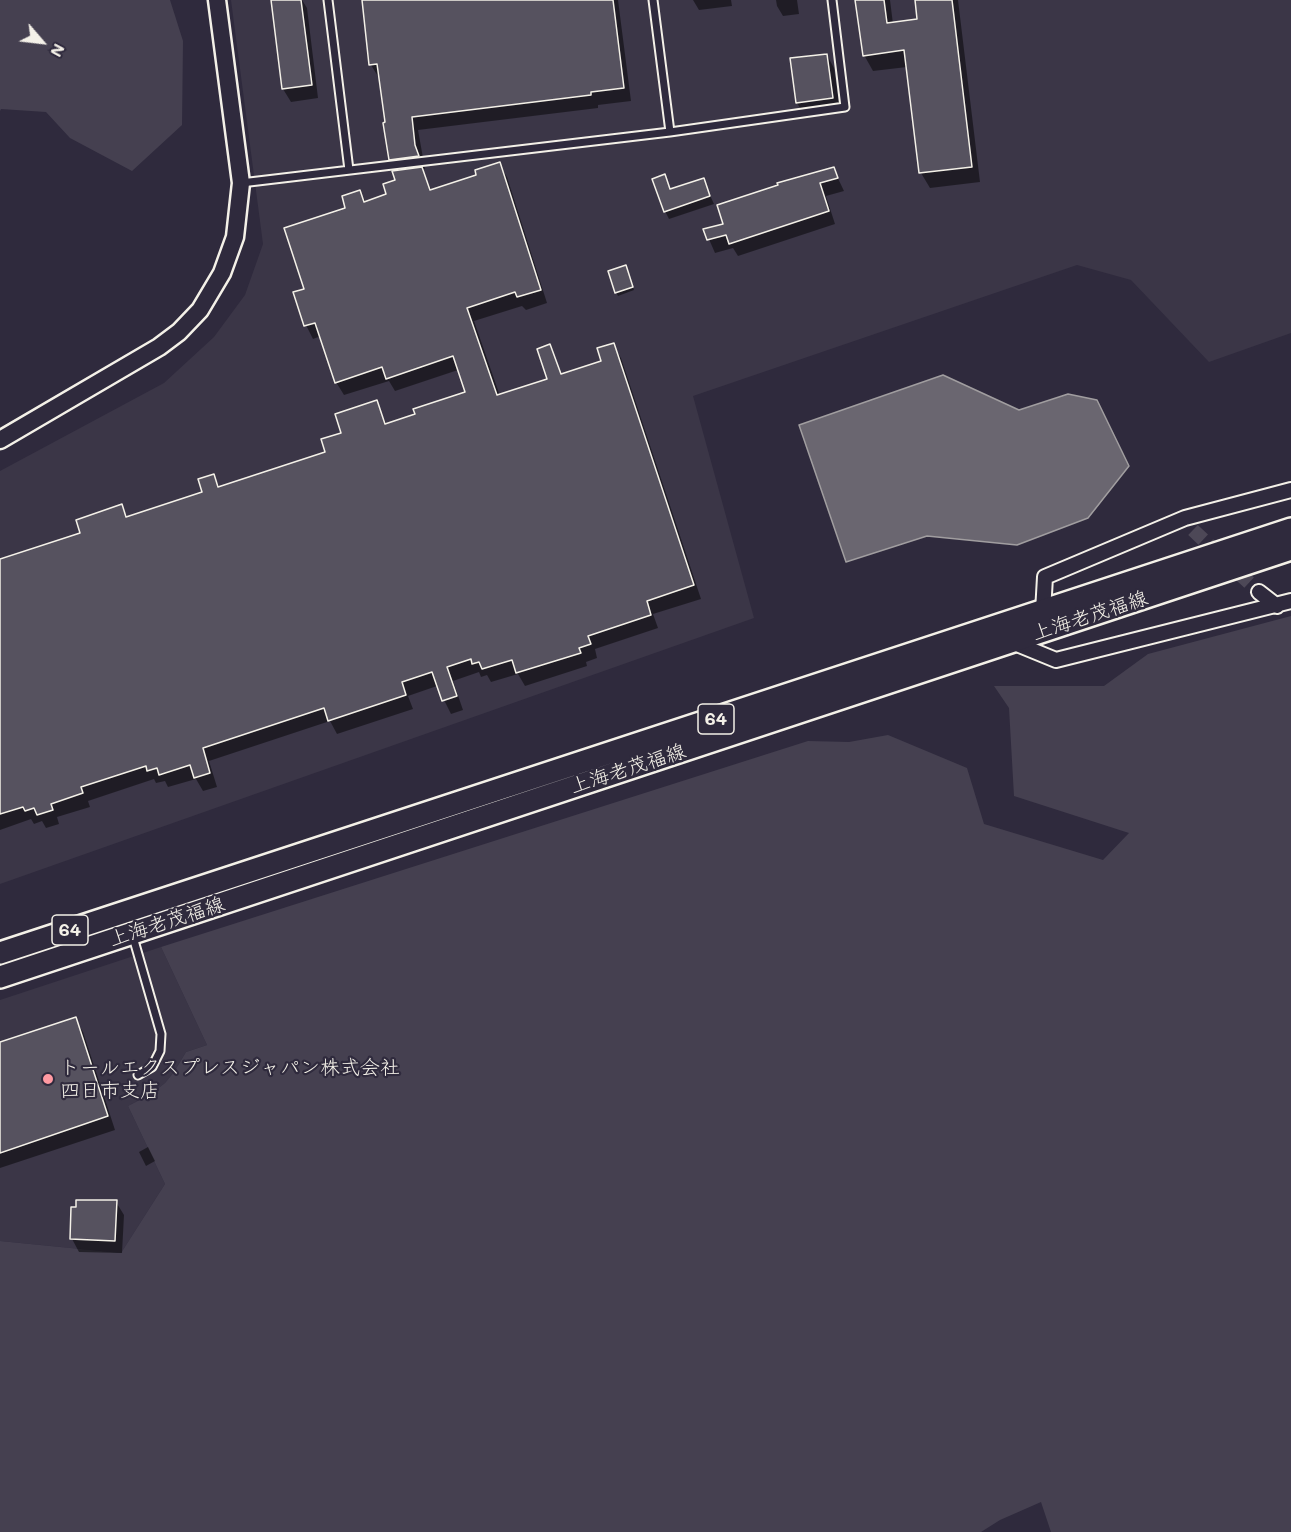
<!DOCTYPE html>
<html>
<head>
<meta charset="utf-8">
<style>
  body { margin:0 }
  #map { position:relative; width:1291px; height:1532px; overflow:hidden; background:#2f2a3d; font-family:Mali,sans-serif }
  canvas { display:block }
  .north { position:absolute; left:12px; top:12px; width:60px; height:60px; -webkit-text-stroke:4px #2f2a3d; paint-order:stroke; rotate:118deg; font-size:16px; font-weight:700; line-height:24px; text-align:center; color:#f4f1e8 }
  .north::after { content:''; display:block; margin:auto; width:21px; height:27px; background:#f4f1e8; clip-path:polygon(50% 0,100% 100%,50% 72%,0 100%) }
</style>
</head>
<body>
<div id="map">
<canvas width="1291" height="1532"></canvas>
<div class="north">N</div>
</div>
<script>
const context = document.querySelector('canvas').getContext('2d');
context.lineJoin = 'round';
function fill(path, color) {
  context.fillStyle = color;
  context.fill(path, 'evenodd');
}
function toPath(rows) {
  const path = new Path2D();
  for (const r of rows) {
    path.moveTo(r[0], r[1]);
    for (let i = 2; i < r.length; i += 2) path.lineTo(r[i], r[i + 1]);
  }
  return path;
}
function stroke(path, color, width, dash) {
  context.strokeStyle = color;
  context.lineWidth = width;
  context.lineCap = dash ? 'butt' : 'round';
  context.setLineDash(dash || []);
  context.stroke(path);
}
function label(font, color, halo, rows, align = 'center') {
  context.font = font + ' Mali,"Klee One",sans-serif';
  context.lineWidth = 4.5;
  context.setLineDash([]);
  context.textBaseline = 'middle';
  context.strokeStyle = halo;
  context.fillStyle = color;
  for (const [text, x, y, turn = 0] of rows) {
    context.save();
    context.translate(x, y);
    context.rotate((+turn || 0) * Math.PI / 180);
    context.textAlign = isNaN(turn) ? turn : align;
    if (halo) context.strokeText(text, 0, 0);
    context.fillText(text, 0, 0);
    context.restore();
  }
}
const built = toPath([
  [231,0,1291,0,1291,333,1209,362,1131,280,1077,265,693,396,754,618,0,884,0,471,164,383,214,337,245,295,263,244],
  [161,947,207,1045,186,1052,174,1072,165,1083,151,1094,128,1106,165,1184,121,1253,0,1241,0,1000]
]);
const green = toPath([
  [0,0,170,0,183,41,182,125,132,171,70,138,46,112,1,109,0,111],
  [1291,616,1291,1532,1051,1532,1041,1502,1000,1520,981,1532,0,1532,0,1241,121,1253,165,1184,128,1106,151,1094,165,1083,174,1072,186,1052,207,1045,161,947,808,741,849,742,888,735,967,768,984,824,1103,860,1129,833,1014,796,1009,708,994,686,1104,686,1148,654]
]);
const water = toPath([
  [943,375,1019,410,1068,394,1097,400,1129,466,1088,518,1017,545,927,536,846,562,799,425,943,375]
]);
const shadow = toPath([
  [272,0,302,0,307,8,318,98,291,102,283,89],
  [363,0,618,0,631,101,598,105,598,108,418,130,425,169,422,170,432,191,478,176,499,164,507,177,547,303,526,310,522,306,474,321,500,396,549,380,549,346,562,375,603,362,613,345,621,358,701,599,653,614,658,628,595,649,597,658,586,662,587,666,525,686,518,674,491,682,487,675,481,677,479,672,453,681,463,710,451,714,437,686,408,696,413,709,337,734,330,721,209,761,217,787,203,791,196,779,168,787,165,781,156,783,154,779,88,801,90,807,57,817,59,824,46,828,42,821,34,824,31,819,0,830,0,561,82,534,121,506,128,518,204,493,214,476,220,488,327,453,343,434,376,402,387,425,417,415,466,392,458,370,395,391,389,381,344,395,336,382,321,336,313,339,306,325,306,290,347,209,360,192,366,202,388,195,397,181,397,172,390,159,381,78,379,78,371,65],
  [693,0,731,0,732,6,699,10],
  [776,0,797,0,799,14,783,16,777,6],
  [857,0,890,0,893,24,919,20,916,0,958,0,980,182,930,188,921,173,907,67,873,71,864,55],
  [827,55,834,68,840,111,805,116,797,103],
  [833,168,844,191,826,196,835,224,738,256,733,248,715,253,705,230,725,225],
  [664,176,671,190,703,180,714,204,669,219,665,211],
  [627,271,634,290,618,296,616,292],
  [75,1019,83,1032,115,1130,0,1168,0,1044],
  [148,1147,155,1161,146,1166,139,1152],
  [116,1202,124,1215,122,1253,79,1252,72,1239]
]);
const building = toPath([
  [271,0,301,0,312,85,282,89,271,0],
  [362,0,613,0,624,88,591,92,591,95,412,117,415,145,419,156,389,160,383,123,385,122,377,64,369,65,362,0],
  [855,0,884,0,887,23,917,19,915,0,952,0,972,167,919,173,904,50,863,56,855,0],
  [827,54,833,98,796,103,790,58,827,54],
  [500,162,541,290,517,297,515,292,467,308,497,395,547,379,537,349,550,344,561,374,601,361,597,348,614,343,694,585,647,601,651,615,588,636,591,644,579,648,581,653,516,673,512,660,482,669,479,662,472,664,471,659,447,667,457,696,442,701,432,672,402,682,406,695,328,721,324,708,203,748,210,773,194,778,190,765,159,775,157,768,147,771,146,766,81,787,83,793,51,804,53,810,37,815,34,808,25,811,23,807,0,814,0,559,80,533,76,520,122,504,126,517,202,492,198,479,214,474,218,487,325,452,321,439,341,433,335,414,377,400,385,424,415,414,413,409,465,392,453,356,386,379,382,367,335,383,315,323,304,326,293,292,304,289,284,228,345,208,342,196,360,190,364,202,386,194,383,184,395,180,392,171,422,167,430,190,476,175,475,170,500,162],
  [834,167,838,178,820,183,829,211,729,244,726,235,707,240,703,229,723,224,717,205,778,185,777,183,834,167],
  [665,174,670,189,704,178,710,196,664,212,652,179,665,174],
  [626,265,633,287,615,293,608,271,626,265],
  [76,1017,108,1116,0,1153,0,1042,76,1017],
  [76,1200,117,1200,115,1241,70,1239,71,1207,76,1207,76,1200]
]);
const minorTunnel = toPath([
  [1193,530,1259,592]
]);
const service = toPath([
  [328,0,349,170],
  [653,0,670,132],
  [241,183,670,132,845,107,832,0],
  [133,937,161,1034,160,1051,152,1067,138,1075]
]);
const minor = toPath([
  [1259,592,1277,606],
  [1043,612,1045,577,1185,518,1291,490],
  [1012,642,1056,660,1291,601]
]);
const tertiary = toPath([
  [0,440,159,347,179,332,200,310,222,273,235,237,241,183,217,0]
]);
const primary = toPath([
  [0,953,1291,529],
  [0,977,1291,549]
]);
const markers = [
  [48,1079,6,"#ff9aa2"]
];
const shields = [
  [716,719,36],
  [70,930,36]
];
const shieldNames = [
  ["64",716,719],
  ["64",70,930]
];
const streetNames = [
  ["上海老茂福線",1090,616,-18],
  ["上海老茂福線",628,769,-18],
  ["上海老茂福線",167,922,-18]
];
const poiNames = [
  ["トールエクスプレスジャパン株式会社",60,1068],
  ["四日市支店",60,1091]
];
fill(built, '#3b3647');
fill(green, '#454050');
fill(water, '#6a6670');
stroke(water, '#a19ea0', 1.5);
fill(shadow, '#0007');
fill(building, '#56525f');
stroke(building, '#f4f1e8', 1.5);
stroke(minorTunnel, '#4d4857', 14, [14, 7]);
stroke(service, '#f4f1e8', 11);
stroke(minor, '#f4f1e8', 18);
stroke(tertiary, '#f4f1e8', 21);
stroke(primary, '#f4f1e8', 26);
stroke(service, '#2f2a3d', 7);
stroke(minor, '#2f2a3d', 14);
stroke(tertiary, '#2f2a3d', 16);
stroke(primary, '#2f2a3d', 21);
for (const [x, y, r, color] of markers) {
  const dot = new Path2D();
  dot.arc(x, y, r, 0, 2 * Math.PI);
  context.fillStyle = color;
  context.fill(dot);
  stroke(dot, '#2f2a3d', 2);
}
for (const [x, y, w] of shields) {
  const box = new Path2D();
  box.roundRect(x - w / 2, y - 15, w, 30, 4.5);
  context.fillStyle = '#2f2a3d';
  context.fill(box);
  stroke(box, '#f4f1e8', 1.5);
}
label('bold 18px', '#f4f1e8', null, shieldNames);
label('20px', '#f4f1e8', '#2f2a3d', streetNames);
label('20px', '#f4f1e8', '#2f2a3d', poiNames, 'left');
</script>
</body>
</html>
